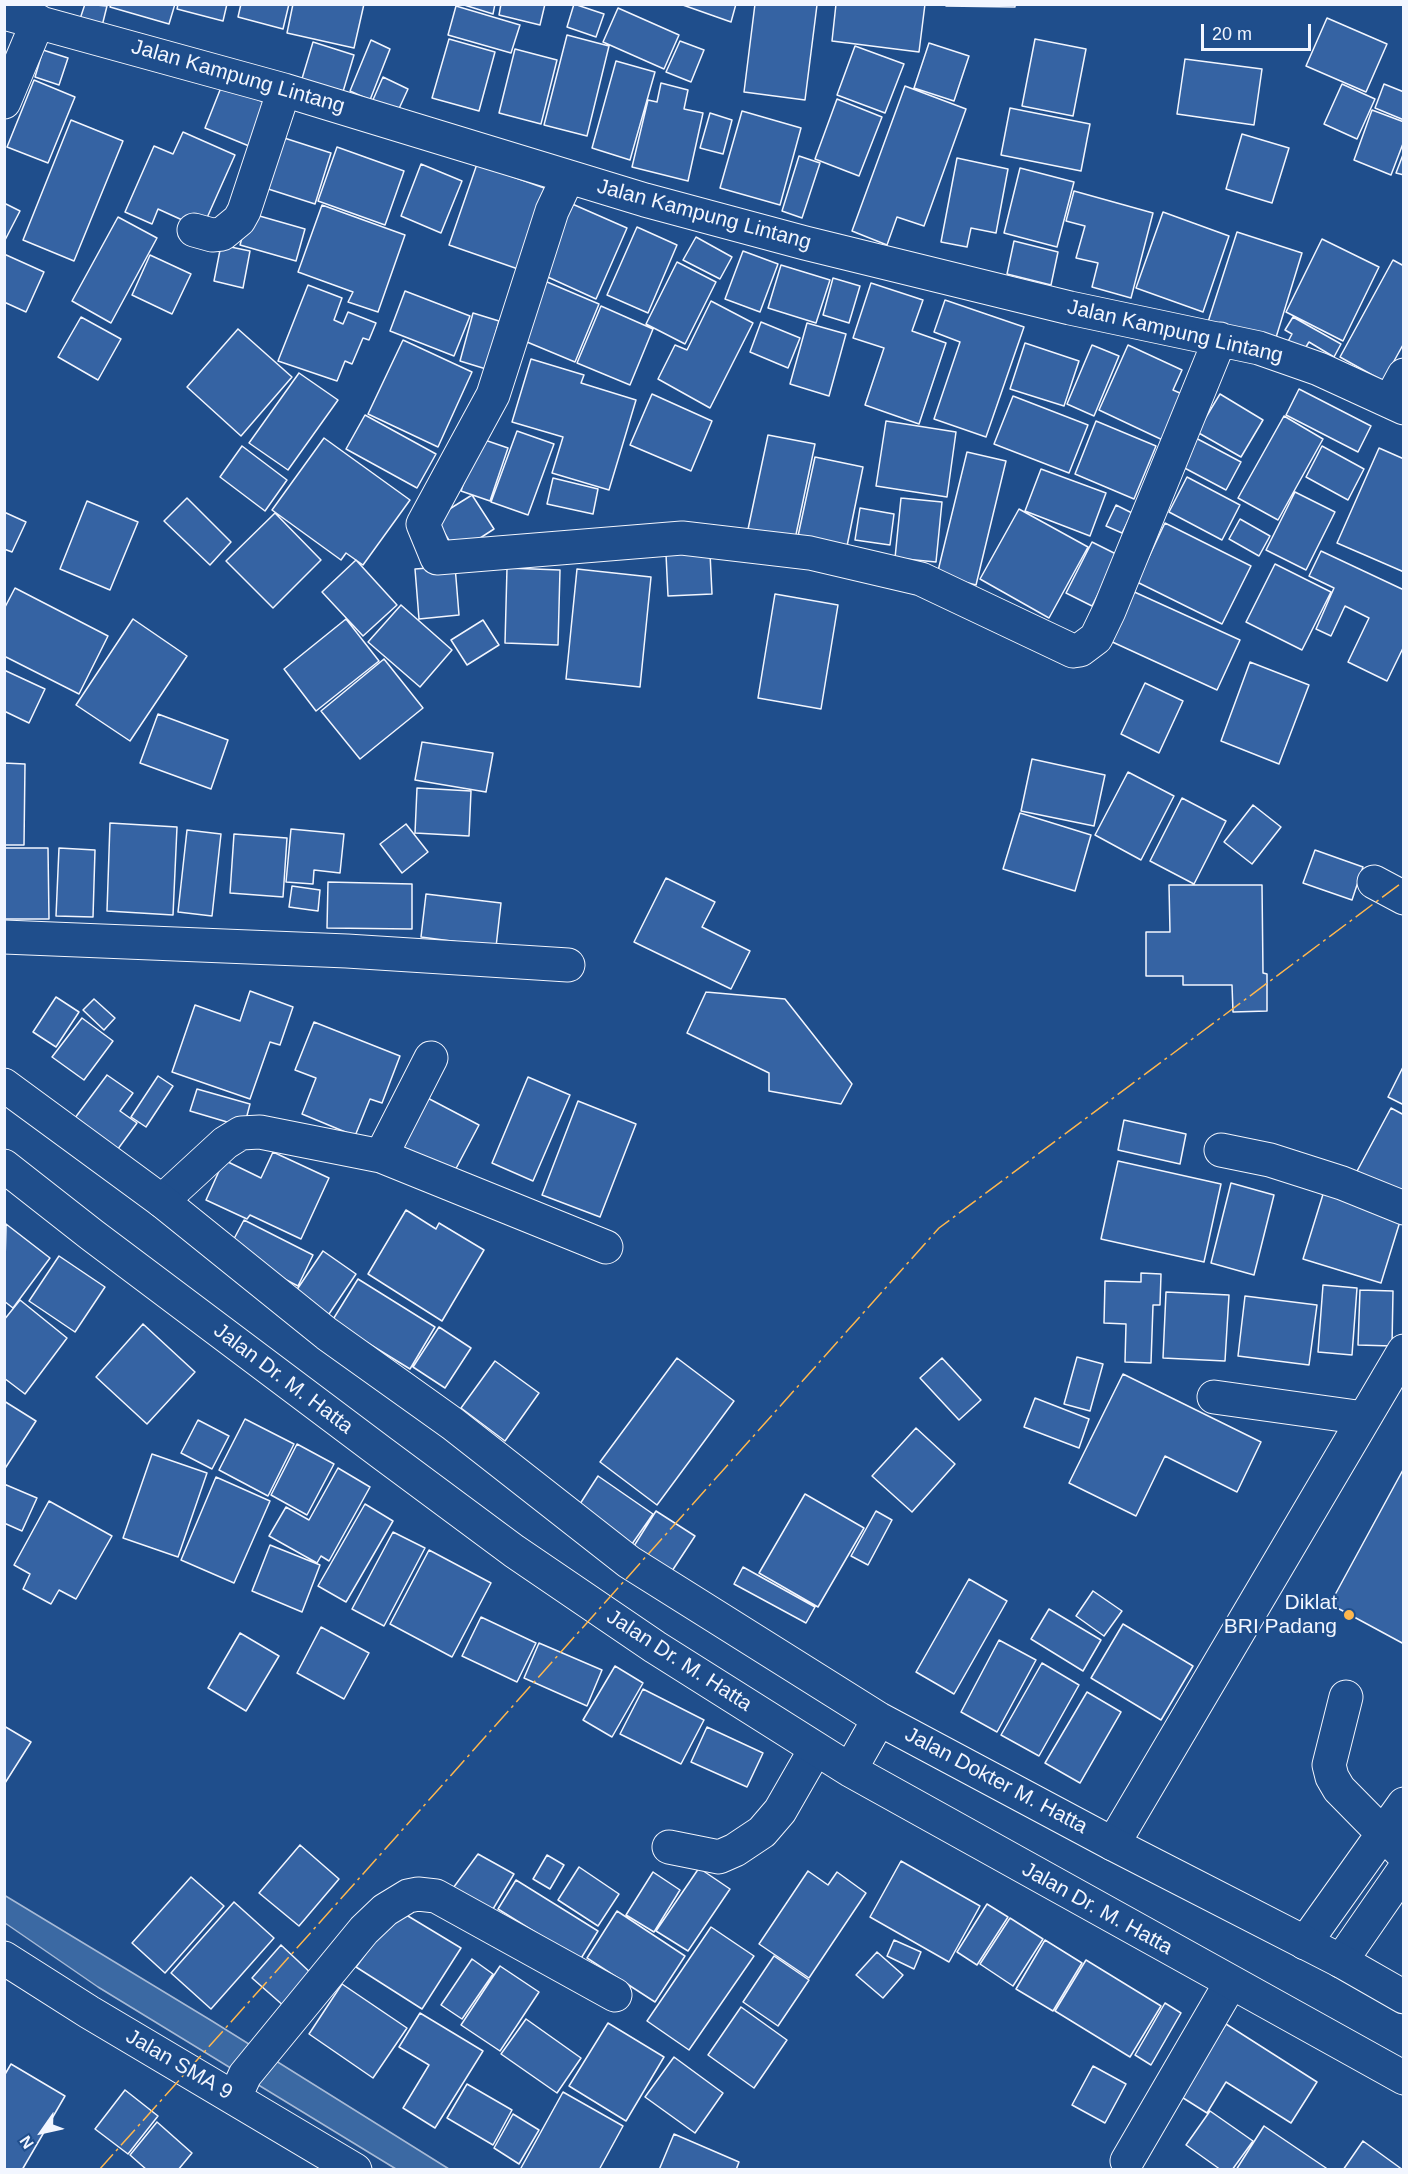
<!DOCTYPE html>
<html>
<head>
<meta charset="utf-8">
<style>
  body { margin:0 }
  #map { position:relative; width:1408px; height:2174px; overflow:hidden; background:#1f4e8c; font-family:Arial,sans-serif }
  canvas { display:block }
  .frame { position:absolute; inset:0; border:6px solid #f2f6ff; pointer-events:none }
  .north { position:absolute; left:12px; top:2102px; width:60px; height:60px; -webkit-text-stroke:4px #1f4e8c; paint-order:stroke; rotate:236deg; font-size:16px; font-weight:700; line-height:24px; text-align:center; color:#f2f6ff }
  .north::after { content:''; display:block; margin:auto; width:21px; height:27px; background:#f2f6ff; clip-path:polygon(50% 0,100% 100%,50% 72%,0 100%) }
  .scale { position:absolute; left:1201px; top:24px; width:110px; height:27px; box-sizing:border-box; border:3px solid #f2f6ff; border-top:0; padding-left:8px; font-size:18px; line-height:21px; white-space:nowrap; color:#f2f6ff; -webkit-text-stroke:4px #1f4e8c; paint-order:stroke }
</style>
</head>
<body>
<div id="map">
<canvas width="1408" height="2174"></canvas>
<div class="frame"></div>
<div class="north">N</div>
<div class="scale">20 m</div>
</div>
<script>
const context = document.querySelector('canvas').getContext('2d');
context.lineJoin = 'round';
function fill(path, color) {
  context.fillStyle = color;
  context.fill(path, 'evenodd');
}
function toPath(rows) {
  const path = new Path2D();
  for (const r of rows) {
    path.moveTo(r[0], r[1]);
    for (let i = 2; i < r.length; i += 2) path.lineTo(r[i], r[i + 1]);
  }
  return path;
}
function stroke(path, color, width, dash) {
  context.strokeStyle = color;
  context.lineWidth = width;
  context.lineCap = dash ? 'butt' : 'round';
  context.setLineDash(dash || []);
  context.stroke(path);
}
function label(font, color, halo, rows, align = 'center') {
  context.font = font + ' Arial,sans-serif';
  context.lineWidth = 4.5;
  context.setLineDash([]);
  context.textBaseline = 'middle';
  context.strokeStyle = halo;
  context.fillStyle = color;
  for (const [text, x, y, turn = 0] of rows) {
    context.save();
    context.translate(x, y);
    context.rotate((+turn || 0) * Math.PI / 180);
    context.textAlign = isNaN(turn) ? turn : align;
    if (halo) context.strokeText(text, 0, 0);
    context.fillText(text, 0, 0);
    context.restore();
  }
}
const water = toPath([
  [4,1895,212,2021,449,2169,396,2169,98,1987,5,1923,4,1895]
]);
const building = toPath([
  [85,4,107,6,102,26,80,19,85,4],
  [111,4,175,4,169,24,110,7,111,4],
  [178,4,227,4,223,21,177,9,178,4],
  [241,4,289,4,283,29,238,17,241,4],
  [293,4,364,4,354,48,287,33,293,4],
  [461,4,495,4,493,14,461,4],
  [501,4,545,4,540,25,499,15,501,4],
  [574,4,604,14,596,37,567,27,574,4],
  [680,4,736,4,731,22,680,4],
  [755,4,817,5,805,100,744,92,755,4],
  [836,4,925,4,919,52,832,41,836,4],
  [946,4,1015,4,1015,7,946,6,946,4],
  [456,6,520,25,511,53,448,35,456,6],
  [618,8,679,35,664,69,603,42,618,8],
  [1327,18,1387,44,1366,92,1306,66,1327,18],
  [567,35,609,46,587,136,544,125,567,35],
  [449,39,495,52,479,111,432,98,449,39],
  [1035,39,1086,49,1073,116,1022,106,1035,39],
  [371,40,390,49,370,100,350,91,371,40],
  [680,41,704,50,691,82,666,72,680,41],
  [313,42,354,55,342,95,301,82,313,42],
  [929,43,969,56,954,101,914,88,929,43],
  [855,46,904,64,885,113,837,95,855,46],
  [515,49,557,60,541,124,499,113,515,49],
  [43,50,68,58,59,85,35,77,43,50],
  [1185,59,1262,69,1254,125,1177,114,1185,59],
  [616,61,655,72,630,160,592,148,616,61],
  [383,77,408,89,397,113,372,102,383,77],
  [34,80,75,97,48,163,7,147,34,80],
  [661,83,688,90,684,109,703,113,688,181,632,167,648,100,657,102,661,83],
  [1342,84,1375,99,1357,139,1324,124,1342,84],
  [1384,84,1404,92,1404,120,1375,108,1384,84],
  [222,85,266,103,249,146,205,128,222,85],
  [905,86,966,109,924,226,897,217,887,245,852,231,905,86],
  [837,99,882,117,859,176,815,159,837,99],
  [1010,108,1090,124,1081,171,1001,155,1010,108],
  [1372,110,1404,122,1404,141,1391,175,1354,160,1372,110],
  [742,111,801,128,780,205,720,188,742,111],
  [710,113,732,120,723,154,700,148,710,113],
  [71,120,123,141,74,261,23,240,71,120],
  [183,132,235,155,202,229,158,209,152,224,125,212,154,146,173,154,183,132],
  [1242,134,1289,148,1272,203,1226,189,1242,134],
  [278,136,331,153,315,204,262,187,278,136],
  [337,147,404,171,385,225,318,201,337,147],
  [1404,152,1404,175,1396,173,1404,152],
  [799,156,820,163,802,218,782,211,799,156],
  [957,158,1008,169,996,233,971,228,967,247,941,242,957,158],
  [421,164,462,181,441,233,401,216,421,164],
  [477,164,547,189,518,269,449,245,477,164],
  [1020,168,1074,182,1057,247,1004,233,1020,168],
  [1074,191,1153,213,1131,298,1092,287,1098,263,1076,258,1085,226,1066,221,1074,191],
  [4,203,20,211,4,242,4,203],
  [570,203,627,228,596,299,539,273,570,203],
  [322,205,405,235,378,312,348,302,353,292,298,272,322,205],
  [1163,212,1229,236,1203,312,1136,288,1163,212],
  [249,213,305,229,296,261,240,245,249,213],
  [118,217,157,238,111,323,72,301,118,217],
  [637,227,677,245,648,313,607,295,637,227],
  [1237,232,1302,253,1274,344,1208,322,1237,232],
  [696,237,732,257,720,279,683,260,696,237],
  [1322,239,1379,267,1343,341,1286,312,1322,239],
  [1014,241,1058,252,1051,285,1007,274,1014,241],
  [221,245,250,251,243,288,214,281,221,245],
  [743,251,778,264,760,312,725,299,743,251],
  [4,254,44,272,26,312,4,302,4,254],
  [150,255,191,274,172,314,132,295,150,255],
  [1393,260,1404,266,1404,343,1383,381,1340,357,1393,260],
  [677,262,716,282,685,344,646,324,677,262],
  [781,265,830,280,816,323,768,308,781,265],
  [833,278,860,286,849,323,823,315,833,278],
  [540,279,599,304,575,362,515,337,540,279],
  [871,283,923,300,912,331,946,343,919,424,865,405,884,348,853,338,871,283],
  [308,285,342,298,334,320,343,324,348,312,376,323,369,340,363,338,352,364,345,361,337,381,278,361,308,285],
  [405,291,470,316,454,356,390,331,405,291],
  [945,300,1024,327,986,437,934,419,960,342,934,332,945,300],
  [711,301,753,323,710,408,658,379,675,345,687,350,711,301],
  [601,306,653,329,630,385,577,363,601,306],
  [473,313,499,321,486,369,460,361,473,313],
  [81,317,121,339,98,380,58,357,81,317],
  [1293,317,1341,344,1334,357,1309,342,1301,355,1285,347,1292,334,1285,330,1293,317],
  [761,322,800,338,788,368,750,352,761,322],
  [807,323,846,334,829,396,790,384,807,323],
  [238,329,292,377,241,436,187,387,238,329],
  [403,340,472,372,438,447,368,414,403,340],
  [1025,343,1079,361,1064,406,1010,389,1025,343],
  [1092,345,1119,356,1094,416,1067,404,1092,345],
  [1128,345,1182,370,1173,390,1189,397,1169,443,1099,410,1128,345],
  [531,359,584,375,581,383,636,400,609,490,552,473,563,437,512,422,531,359],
  [299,373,338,400,288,470,249,443,299,373],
  [1299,389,1371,426,1358,452,1286,415,1299,389],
  [652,394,712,421,691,471,630,445,652,394],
  [1220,394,1263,420,1241,457,1197,432,1220,394],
  [1013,396,1088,425,1069,473,994,444,1013,396],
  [365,415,436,454,417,488,346,449,365,415],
  [1284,416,1323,439,1278,520,1238,498,1284,416],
  [886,421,956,432,947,497,876,486,886,421],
  [1096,421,1156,446,1134,499,1075,474,1096,421],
  [517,431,554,444,528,515,491,502,517,431],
  [768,435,815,444,794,544,747,534,768,435],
  [1192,436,1241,462,1226,490,1177,464,1192,436],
  [324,438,410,500,363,565,346,553,341,560,272,510,324,438],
  [479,438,508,448,490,501,461,491,479,438],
  [242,446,287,480,265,511,220,477,242,446],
  [1322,446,1364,469,1348,500,1306,477,1322,446],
  [1379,448,1404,459,1404,572,1337,543,1379,448],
  [967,452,1006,461,976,585,937,575,967,452],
  [815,457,863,467,847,546,798,536,815,457],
  [1041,469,1106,493,1090,536,1025,511,1041,469],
  [1187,477,1240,505,1222,540,1169,512,1187,477],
  [553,478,598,489,593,514,547,504,553,478],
  [1295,492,1335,512,1306,570,1266,550,1295,492],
  [472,495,494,529,457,553,435,518,472,495],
  [187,498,231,542,210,565,164,521,187,498],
  [901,498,942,502,936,562,895,558,901,498],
  [87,501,138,522,110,590,60,569,87,501],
  [1116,505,1132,513,1122,533,1106,526,1116,505],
  [860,508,894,514,890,545,855,540,860,508],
  [1019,509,1088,547,1049,618,980,579,1019,509],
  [4,512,26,522,12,552,4,549,4,512],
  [275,513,321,560,273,608,226,561,275,513],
  [1240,519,1270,536,1259,556,1229,539,1240,519],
  [1165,523,1251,566,1222,624,1137,582,1165,523],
  [1092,542,1118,555,1092,606,1066,593,1092,542],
  [1321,551,1404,590,1404,646,1387,681,1348,662,1369,618,1345,606,1331,636,1316,629,1334,588,1309,576,1321,551],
  [710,553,712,594,668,596,666,554,710,553],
  [356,560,397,605,363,636,322,592,356,560],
  [1275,564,1331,592,1302,650,1246,622,1275,564],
  [455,566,459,615,419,619,415,569,455,566],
  [507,568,560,570,558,645,505,643,507,568],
  [577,569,651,577,640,687,566,679,577,569],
  [15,588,108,636,79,694,4,656,4,609,15,588],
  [1130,590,1240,640,1217,690,1108,640,1130,590],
  [775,594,838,605,821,709,758,698,775,594],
  [401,605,452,650,420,687,368,642,401,605],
  [133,619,187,656,130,741,76,705,133,619],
  [346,619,379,661,316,711,284,669,346,619],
  [483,620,499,645,467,665,451,640,483,620],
  [384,659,423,708,360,759,321,711,384,659],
  [1250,662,1309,685,1279,764,1221,741,1250,662],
  [4,670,45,689,29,723,4,711,4,670],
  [1145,683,1183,701,1159,753,1121,734,1145,683],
  [158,714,228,740,211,789,140,763,158,714],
  [422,742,493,753,486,792,415,780,422,742],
  [1032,759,1105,775,1094,826,1021,811,1032,759],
  [4,763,25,764,24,845,4,845,4,763],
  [1128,772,1174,796,1141,860,1095,835,1128,772],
  [417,788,471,791,469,836,415,833,417,788],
  [1182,798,1226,821,1194,884,1150,861,1182,798],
  [1253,805,1281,827,1252,864,1224,842,1253,805],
  [1020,813,1091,835,1075,891,1003,869,1020,813],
  [110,823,177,827,173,915,107,911,110,823],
  [406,824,428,852,402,873,380,844,406,824],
  [291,829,344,834,340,873,314,870,313,884,286,882,291,829],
  [187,830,221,834,212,916,178,912,187,830],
  [234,834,287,838,283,897,230,893,234,834],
  [4,848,48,848,49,919,4,919,4,848],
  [59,848,95,850,93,917,56,916,59,848],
  [1315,850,1363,867,1352,900,1303,883,1315,850],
  [666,878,715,902,702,927,750,951,731,989,634,942,666,878],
  [328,882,412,884,412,929,327,928,328,882],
  [1169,885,1262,885,1263,973,1267,974,1267,1011,1233,1012,1232,985,1183,985,1183,976,1146,976,1146,932,1170,932,1169,885],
  [292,886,320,890,318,911,289,907,292,886],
  [426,894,501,903,496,947,421,937,426,894],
  [250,991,293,1007,280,1045,270,1042,250,1099,172,1072,195,1005,240,1021,250,991],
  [706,992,785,999,852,1084,841,1104,769,1091,769,1073,687,1033,706,992],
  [56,997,79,1012,56,1047,33,1032,56,997],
  [94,999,115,1018,104,1030,83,1010,94,999],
  [82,1018,113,1041,84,1080,52,1057,82,1018],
  [314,1022,400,1056,382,1103,370,1099,355,1136,302,1114,316,1078,295,1070,314,1022],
  [1404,1065,1404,1105,1388,1097,1404,1065],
  [107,1075,133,1093,120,1111,137,1123,112,1157,69,1126,107,1075],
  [158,1076,173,1086,146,1127,131,1117,158,1076],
  [528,1077,570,1095,533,1181,492,1163,528,1077],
  [197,1089,250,1104,244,1127,190,1111,197,1089],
  [420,1094,479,1125,451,1178,393,1148,420,1094],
  [578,1101,636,1124,600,1217,542,1195,578,1101],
  [1391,1108,1404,1115,1404,1199,1356,1173,1391,1108],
  [1124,1120,1186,1134,1180,1164,1118,1150,1124,1120],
  [273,1152,329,1178,301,1239,250,1215,247,1219,206,1200,224,1160,261,1178,273,1152],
  [1118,1161,1221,1184,1204,1262,1101,1239,1118,1161],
  [1231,1183,1274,1195,1254,1275,1211,1263,1231,1183],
  [1324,1191,1402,1215,1381,1283,1303,1259,1324,1191],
  [406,1210,436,1229,439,1223,484,1250,442,1321,368,1274,406,1210],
  [244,1220,313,1255,298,1286,228,1250,244,1220],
  [6,1224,50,1258,13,1308,4,1301,6,1224],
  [323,1251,356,1274,327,1317,294,1294,323,1251],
  [59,1256,105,1287,75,1332,29,1301,59,1256],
  [1141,1273,1161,1274,1160,1305,1153,1305,1151,1363,1125,1362,1126,1324,1104,1323,1105,1281,1141,1282,1141,1273],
  [358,1279,435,1327,410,1369,332,1321,358,1279],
  [1323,1285,1357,1288,1352,1355,1318,1352,1323,1285],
  [1360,1290,1393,1291,1392,1346,1358,1345,1360,1290],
  [1166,1292,1229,1295,1225,1361,1163,1358,1166,1292],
  [1245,1296,1317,1305,1309,1365,1238,1356,1245,1296],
  [20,1300,67,1338,25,1394,4,1378,4,1320,20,1300],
  [143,1324,195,1372,147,1424,96,1377,143,1324],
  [439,1327,471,1348,445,1388,413,1367,439,1327],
  [1077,1357,1103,1364,1090,1411,1064,1404,1077,1357],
  [677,1358,734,1401,657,1505,600,1462,677,1358],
  [942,1358,981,1400,959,1420,920,1378,942,1358],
  [495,1361,539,1393,505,1441,461,1408,495,1361],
  [1123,1374,1261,1442,1237,1492,1165,1456,1136,1516,1069,1483,1123,1374],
  [1035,1398,1089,1419,1079,1448,1024,1427,1035,1398],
  [4,1401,36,1421,4,1470,4,1401],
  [245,1419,294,1444,268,1496,219,1470,245,1419],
  [198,1420,229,1436,212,1469,181,1453,198,1420],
  [916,1428,955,1464,912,1512,872,1476,916,1428],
  [297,1444,334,1464,307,1515,271,1495,297,1444],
  [152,1454,207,1473,178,1557,123,1538,152,1454],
  [338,1468,370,1487,329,1561,321,1556,317,1563,269,1536,286,1507,309,1520,338,1468],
  [1404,1468,1404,1644,1330,1604,1404,1468],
  [598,1476,653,1514,632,1544,578,1507,598,1476],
  [216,1477,270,1501,234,1583,181,1560,216,1477],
  [4,1484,37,1498,22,1531,4,1523,4,1484],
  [805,1494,864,1528,818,1607,759,1573,805,1494],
  [49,1501,112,1536,76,1599,59,1590,51,1604,23,1589,30,1574,14,1565,49,1501],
  [365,1504,393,1521,346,1602,318,1586,365,1504],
  [656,1511,695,1536,672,1571,634,1546,656,1511],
  [876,1511,892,1520,868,1565,851,1556,876,1511],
  [393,1532,425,1548,384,1626,352,1609,393,1532],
  [270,1545,320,1565,302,1612,252,1591,270,1545],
  [429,1550,491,1583,452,1657,390,1624,429,1550],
  [743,1567,815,1607,806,1623,734,1584,743,1567],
  [969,1579,1007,1601,954,1694,916,1672,969,1579],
  [1093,1591,1122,1611,1104,1636,1076,1616,1093,1591],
  [1049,1609,1101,1640,1083,1671,1031,1639,1049,1609],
  [481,1617,536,1643,517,1682,462,1656,481,1617],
  [1123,1624,1193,1666,1161,1720,1091,1678,1123,1624],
  [321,1627,369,1653,344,1699,297,1673,321,1627],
  [240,1633,279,1656,246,1711,208,1688,240,1633],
  [999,1640,1036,1660,997,1732,961,1712,999,1640],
  [539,1643,602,1670,587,1706,524,1678,539,1643],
  [1042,1663,1079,1685,1039,1756,1001,1735,1042,1663],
  [615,1666,643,1683,612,1737,583,1720,615,1666],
  [643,1689,704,1720,681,1764,620,1734,643,1689],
  [1087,1692,1121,1712,1080,1783,1045,1763,1087,1692],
  [4,1726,31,1742,5,1783,4,1783,4,1726],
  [707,1727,763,1753,747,1787,691,1762,707,1727],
  [300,1845,339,1879,299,1926,259,1893,300,1845],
  [478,1854,514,1874,487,1919,448,1895,478,1854],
  [547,1855,564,1865,550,1889,533,1879,547,1855],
  [901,1861,980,1906,949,1962,870,1917,901,1861],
  [579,1867,619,1894,598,1926,558,1900,579,1867],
  [699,1868,730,1889,688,1951,656,1931,699,1868],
  [808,1871,828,1885,837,1872,866,1893,809,1978,759,1944,808,1871],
  [653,1872,680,1890,654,1932,626,1915,653,1872],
  [191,1877,224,1906,165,1973,132,1943,191,1877],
  [516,1880,598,1931,580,1960,498,1909,516,1880],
  [234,1902,274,1938,211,2009,171,1973,234,1902],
  [987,1904,1008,1917,977,1965,957,1952,987,1904],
  [398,1910,461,1948,422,2009,356,1967,398,1910],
  [617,1911,685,1956,655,2002,587,1958,617,1911],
  [1010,1918,1043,1939,1013,1986,980,1964,1010,1918],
  [711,1927,754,1956,689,2050,647,2021,711,1927],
  [894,1940,921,1952,914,1969,887,1956,894,1940],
  [1045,1940,1082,1963,1053,2011,1016,1989,1045,1940],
  [281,1945,313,1975,285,2007,252,1978,281,1945],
  [877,1952,903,1975,883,1998,856,1975,877,1952],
  [774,1956,809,1980,778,2026,743,2002,774,1956],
  [472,1959,493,1974,462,2019,441,2005,472,1959],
  [1086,1960,1161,2006,1130,2057,1055,2011,1086,1960],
  [500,1966,539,1992,500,2051,461,2025,500,1966],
  [342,1984,407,2028,373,2078,309,2034,342,1984],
  [1165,2003,1181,2013,1151,2065,1135,2055,1165,2003],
  [741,2007,787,2040,754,2088,708,2055,741,2007],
  [420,2013,483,2051,435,2128,403,2108,429,2065,399,2047,420,2013],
  [526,2019,581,2058,557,2093,501,2054,526,2019],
  [608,2023,664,2057,626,2121,569,2086,608,2023],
  [1226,2024,1317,2082,1291,2123,1226,2082,1207,2113,1180,2096,1226,2024],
  [674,2057,723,2093,695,2133,645,2097,674,2057],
  [11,2064,65,2096,22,2170,4,2170,4,2076,11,2064],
  [1093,2066,1126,2084,1105,2123,1072,2105,1093,2066],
  [467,2084,512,2110,493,2145,447,2118,467,2084],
  [125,2090,158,2116,128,2154,95,2129,125,2090],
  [563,2092,623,2126,599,2170,524,2170,521,2168,563,2092],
  [1210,2111,1253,2141,1232,2170,1221,2170,1186,2145,1210,2111],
  [513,2114,539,2130,519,2164,494,2148,513,2114],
  [157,2122,192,2153,178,2170,147,2170,130,2155,157,2122],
  [1264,2126,1329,2170,1236,2170,1264,2126],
  [674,2134,739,2162,736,2170,659,2170,674,2134],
  [1363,2141,1403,2170,1343,2170,1363,2141]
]);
const minor = toPath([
  [4,13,284,90,645,200,805,243,1070,308,1259,348,1319,369,1404,408],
  [4,102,38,21],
  [568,177,552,211,493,395,423,524,437,558,682,538,810,553,921,579,1073,651,1080,650,1096,638,1109,611,1220,339],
  [194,230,212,235,222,234,239,220,244,211,284,90],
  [1390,401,1404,375],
  [1374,882,1404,898],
  [4,937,347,951,568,965],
  [1221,1150,1270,1160,1342,1183,1404,1208],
  [381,1156,431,1058],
  [162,1201,225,1143,241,1133,260,1132,381,1156,606,1247],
  [1214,1397,1364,1418],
  [1346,1697,1329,1765,1332,1777,1339,1789,1404,1855],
  [1113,1844,1404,1351],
  [669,1847,719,1857,735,1850,762,1832,780,1811,815,1750],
  [1305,1943,1404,1804],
  [4,1958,89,2012,355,2170],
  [1341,1961,1404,1870],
  [235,2097,245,2075,364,1930,385,1910,408,1896,418,1894,436,1896,615,1995],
  [1127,2161,1230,1984]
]);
const major = toPath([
  [4,1085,162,1201,327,1334,453,1424,629,1562,879,1719,1113,1844,1341,1961,1404,1997],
  [4,1166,92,1235,382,1453,514,1551,655,1647,850,1770,1404,2078],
  [850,1770,879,1719]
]);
const power = toPath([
  [99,2170,939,1228,1404,881]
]);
const markers = [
  [1349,1615,6,"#ffb74d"]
];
const streetNames = [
  ["Jalan Kampung Lintang",238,77,16],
  ["Jalan Kampung Lintang",704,215,15],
  ["Jalan Kampung Lintang",1175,332,13],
  ["Jalan Dr. M. Hatta",283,1379,37],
  ["Jalan Dr. M. Hatta",679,1661,33],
  ["Jalan Dokter M. Hatta",996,1781,28],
  ["Jalan Dr. M. Hatta",1097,1909,29],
  ["Jalan SMA 9",179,2065,30]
];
const poiNames = [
  ["Diklat",1337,1603],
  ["BRI Padang",1337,1627]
];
fill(water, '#3b69a3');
stroke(water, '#a8bbd7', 1.5);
fill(building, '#3563a3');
stroke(building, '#f2f6ff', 1.5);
stroke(minor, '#f2f6ff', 35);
stroke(major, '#f2f6ff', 35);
stroke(minor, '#1f4e8c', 33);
stroke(major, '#1f4e8c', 33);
stroke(power, '#ffb74d', 1.5, [21, 4.5, 3, 4.5]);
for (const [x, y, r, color] of markers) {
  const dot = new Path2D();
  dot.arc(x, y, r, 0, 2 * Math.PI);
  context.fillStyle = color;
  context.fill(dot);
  stroke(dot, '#1f4e8c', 2);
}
label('21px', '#f2f6ff', '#1f4e8c', streetNames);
label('21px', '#f2f6ff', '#1f4e8c', poiNames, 'right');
</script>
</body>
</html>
